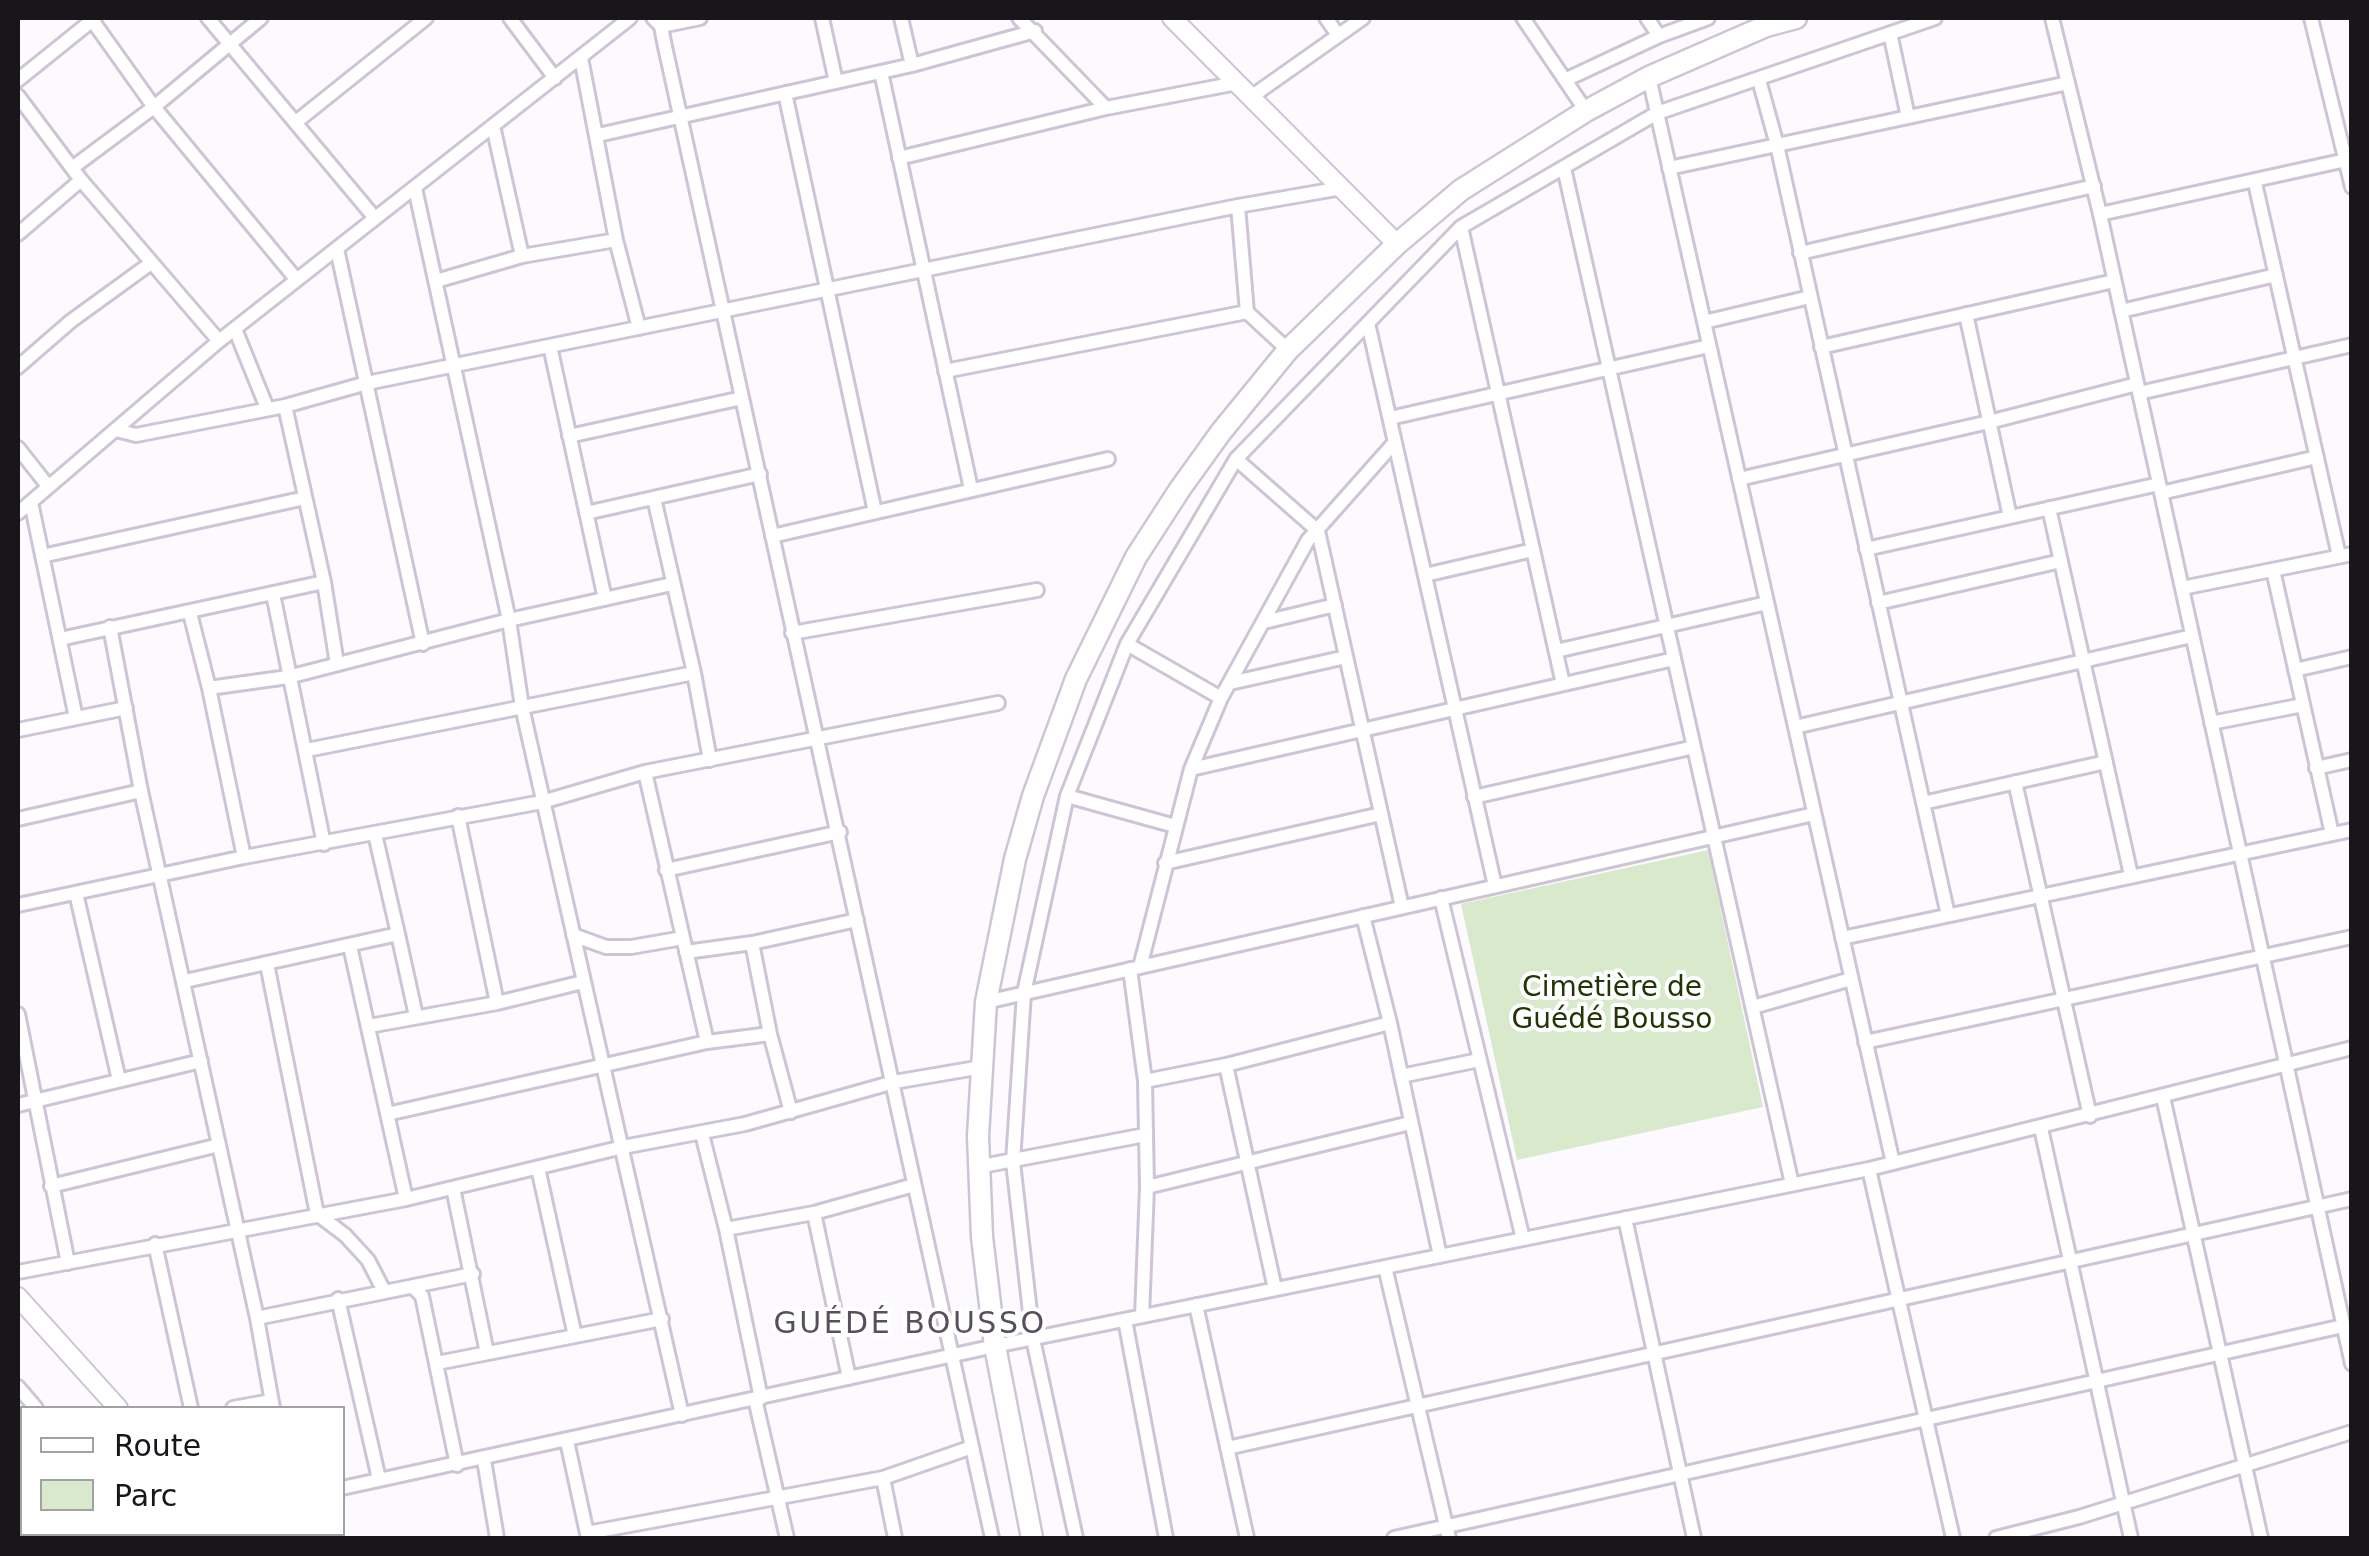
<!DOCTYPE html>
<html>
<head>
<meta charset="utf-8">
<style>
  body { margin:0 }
  #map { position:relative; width:2369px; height:1556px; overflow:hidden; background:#fcfafe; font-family:"DejaVu Sans",sans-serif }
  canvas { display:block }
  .frame { position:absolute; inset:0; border:20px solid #18151b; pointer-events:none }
  .legend { position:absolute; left:20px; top:1406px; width:325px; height:130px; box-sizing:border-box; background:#fff; border:2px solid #a3a1a4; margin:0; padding:12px 18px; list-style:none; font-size:30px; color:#18151b }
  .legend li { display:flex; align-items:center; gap:20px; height:50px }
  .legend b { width:50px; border:2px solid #a3a1a4 }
</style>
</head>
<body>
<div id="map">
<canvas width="2369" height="1556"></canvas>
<div class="frame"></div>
<ul class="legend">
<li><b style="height:12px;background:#fff"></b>Route</li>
<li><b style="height:28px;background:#d8e9cc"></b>Parc</li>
</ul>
</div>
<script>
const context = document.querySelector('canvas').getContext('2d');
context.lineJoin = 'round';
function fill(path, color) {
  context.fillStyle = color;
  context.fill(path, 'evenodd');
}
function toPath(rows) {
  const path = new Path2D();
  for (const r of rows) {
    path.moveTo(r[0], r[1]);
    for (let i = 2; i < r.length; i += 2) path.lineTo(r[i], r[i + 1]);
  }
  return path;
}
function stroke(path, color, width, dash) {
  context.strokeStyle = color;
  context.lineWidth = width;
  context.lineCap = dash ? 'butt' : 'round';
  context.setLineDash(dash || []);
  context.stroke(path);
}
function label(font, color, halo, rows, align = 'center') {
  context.font = font + ' "DejaVu Sans",sans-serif';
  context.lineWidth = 8;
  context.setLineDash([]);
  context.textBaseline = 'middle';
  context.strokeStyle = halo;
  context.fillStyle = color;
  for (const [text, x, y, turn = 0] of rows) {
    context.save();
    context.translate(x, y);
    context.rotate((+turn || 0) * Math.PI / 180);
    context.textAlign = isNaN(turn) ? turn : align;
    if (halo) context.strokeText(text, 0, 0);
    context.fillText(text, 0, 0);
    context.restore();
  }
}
const green = toPath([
  [1708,850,1763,1107,1517,1160,1461,904]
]);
const street = toPath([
  [208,18,374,217],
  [510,18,555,78],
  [653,18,661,26,664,42,992,1538],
  [822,18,836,82],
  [901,18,912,65],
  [1019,18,1106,108],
  [1326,18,1338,35],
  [1523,18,1586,111],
  [1647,18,1659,36],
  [2052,18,2100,214,2352,1364],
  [2311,18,2352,187],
  [92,20,154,107,296,279],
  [661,26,700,18],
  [1890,33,1908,117],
  [581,58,616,240,639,328],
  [881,72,971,489],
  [1649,77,1893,1163],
  [18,80,95,18],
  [1565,80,1659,36,1708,18],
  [1759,80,1777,145,1948,915],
  [785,93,875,512],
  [18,96,81,180,219,341],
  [1251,97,1363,18],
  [296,122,426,18],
  [493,126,522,256],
  [598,135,912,65,1035,31],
  [899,158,1106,108,1237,83],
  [72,168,154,107,261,18],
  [1564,168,1792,1184],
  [1669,168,2068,83],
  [2255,183,2339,556],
  [415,188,509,620,522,707,682,1415],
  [1238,206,1247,312,1288,350],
  [2100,214,2346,160],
  [1461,227,1563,684],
  [18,234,81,180],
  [337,249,423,644],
  [1800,253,2094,186],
  [436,281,522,256,616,240],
  [2121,311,2276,275],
  [1966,314,2010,517],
  [1704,322,1810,297],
  [1368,323,1495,886],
  [235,329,267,408],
  [550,346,605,599],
  [1821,347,2114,281],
  [18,367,71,321,151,263],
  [945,371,1247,312],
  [2139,393,2352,345],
  [285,406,324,582,337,664],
  [1390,418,1709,346],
  [116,430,136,435,285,406,367,383,1238,206,1342,188],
  [569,436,742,398],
  [18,448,48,486],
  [1236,459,1318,531,1402,907],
  [1739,479,1989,422,2137,384],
  [2161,493,2317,457],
  [654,498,694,673,710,760],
  [31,502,76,718],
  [2049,508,2131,875],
  [18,513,219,341,630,18],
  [586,513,760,474],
  [772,536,1108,459],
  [1866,549,2159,484],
  [42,556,305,498],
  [2273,570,2332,834],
  [1425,575,1533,550],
  [2182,588,2352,554],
  [273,594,324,844],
  [1878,603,2061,561],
  [190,613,209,688,244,857],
  [1264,622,1335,605],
  [110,627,141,791,257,1318,273,1408],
  [792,633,1037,590],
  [60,639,324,582],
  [1127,644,1221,698],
  [1556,651,1767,603],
  [2295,670,2352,657],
  [1230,683,1346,657],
  [209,688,288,677,509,620,672,584],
  [2211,723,2303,705],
  [1795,727,2192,636],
  [18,730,126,708],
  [307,750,694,673],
  [2316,768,2352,760],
  [1191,769,1674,659],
  [645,772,707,1042],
  [2015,782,2090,1116],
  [1067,796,1175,826],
  [1474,797,1694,747],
  [1923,803,2106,762],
  [458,816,497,1003],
  [18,819,141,791],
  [1165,863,1381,814],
  [666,870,840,832],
  [76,893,119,1080],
  [1441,898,1523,1239],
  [18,905,244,857,542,802,645,772,998,703],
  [1363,916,1390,1023,1440,1256],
  [398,934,416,1016],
  [573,935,606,947,631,947,683,938],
  [1842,938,2352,830],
  [752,943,770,1034,791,1112],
  [350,946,406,1199],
  [686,952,752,943,857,920],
  [267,964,317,1214,345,1235,368,1260,384,1291],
  [1140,967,1191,769,1221,698,1308,540,1395,442],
  [1130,969,1145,1081,1147,1187,1142,1316],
  [185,981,398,934,375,834],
  [986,1002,1814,814],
  [1753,1007,1851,979],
  [18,1014,68,1263],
  [369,1026,497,1003,583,982],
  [1865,1042,2352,937],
  [1226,1065,1275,1289],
  [1401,1076,1479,1060],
  [1145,1081,1226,1065,1390,1023],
  [2163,1097,2261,1538],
  [18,1105,201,1061],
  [387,1114,707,1042,770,1034],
  [2041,1128,2131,1538],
  [702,1134,726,1229,761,1398],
  [977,1167,1145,1135],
  [538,1168,575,1336],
  [1869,1169,1953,1538],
  [51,1186,219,1145],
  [1147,1187,1410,1123],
  [453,1188,487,1353],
  [814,1213,849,1378],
  [1625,1218,1694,1538],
  [726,1229,814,1213,914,1185],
  [155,1244,191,1408],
  [1385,1267,1449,1538],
  [18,1272,406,1199,623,1147,745,1124,894,1082,982,1067],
  [414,1288,422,1296,457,1465],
  [338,1299,379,1479],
  [1196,1305,1247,1538],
  [257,1318,473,1274],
  [1125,1320,1166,1538],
  [437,1363,662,1319],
  [18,1387,36,1408],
  [755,1399,787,1538],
  [233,1408,271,1401],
  [567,1441,588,1538],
  [1227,1448,2352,1199],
  [484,1460,497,1538],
  [883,1478,895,1538],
  [342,1488,995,1346,1869,1169,2352,1048],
  [587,1533,883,1478,972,1447],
  [70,1534,71,1538],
  [140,1534,144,1538],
  [99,1538,125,1534],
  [1076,1538,1033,1339,1013,1162,1024,993,1067,796,1127,644,1236,459,1461,227,1657,113,1935,18],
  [1394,1538,2343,1326],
  [1996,1538,2079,1517,2352,1432]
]);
const secondary = toPath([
  [1172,18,1397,244],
  [18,1297,118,1408],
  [228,1534,232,1538]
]);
const primary = toPath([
  [1032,1538,995,1346,982,1237,978,1136,986,1002,1015,859,1033,796,1076,679,1136,557,1180,489,1221,432,1288,350,1397,244,1461,190,1586,111,1649,77,1766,26,1796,18]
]);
const parkNames = [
  ["Cimetière de",1612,989],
  ["Guédé Bousso",1612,1021]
];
const neighbourhoodNames = [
  ["GUÉDÉ BOUSSO",910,1325]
];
fill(green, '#d8e9cc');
stroke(street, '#cec4d6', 18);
stroke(secondary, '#cec4d6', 22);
stroke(primary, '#cec4d6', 25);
stroke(street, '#fff', 12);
stroke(secondary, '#fff', 18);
stroke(primary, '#fff', 20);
label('28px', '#203705', '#fff', parkNames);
context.letterSpacing = '2.5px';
label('30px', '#584f5e', '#fff', neighbourhoodNames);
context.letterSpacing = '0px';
</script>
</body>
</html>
